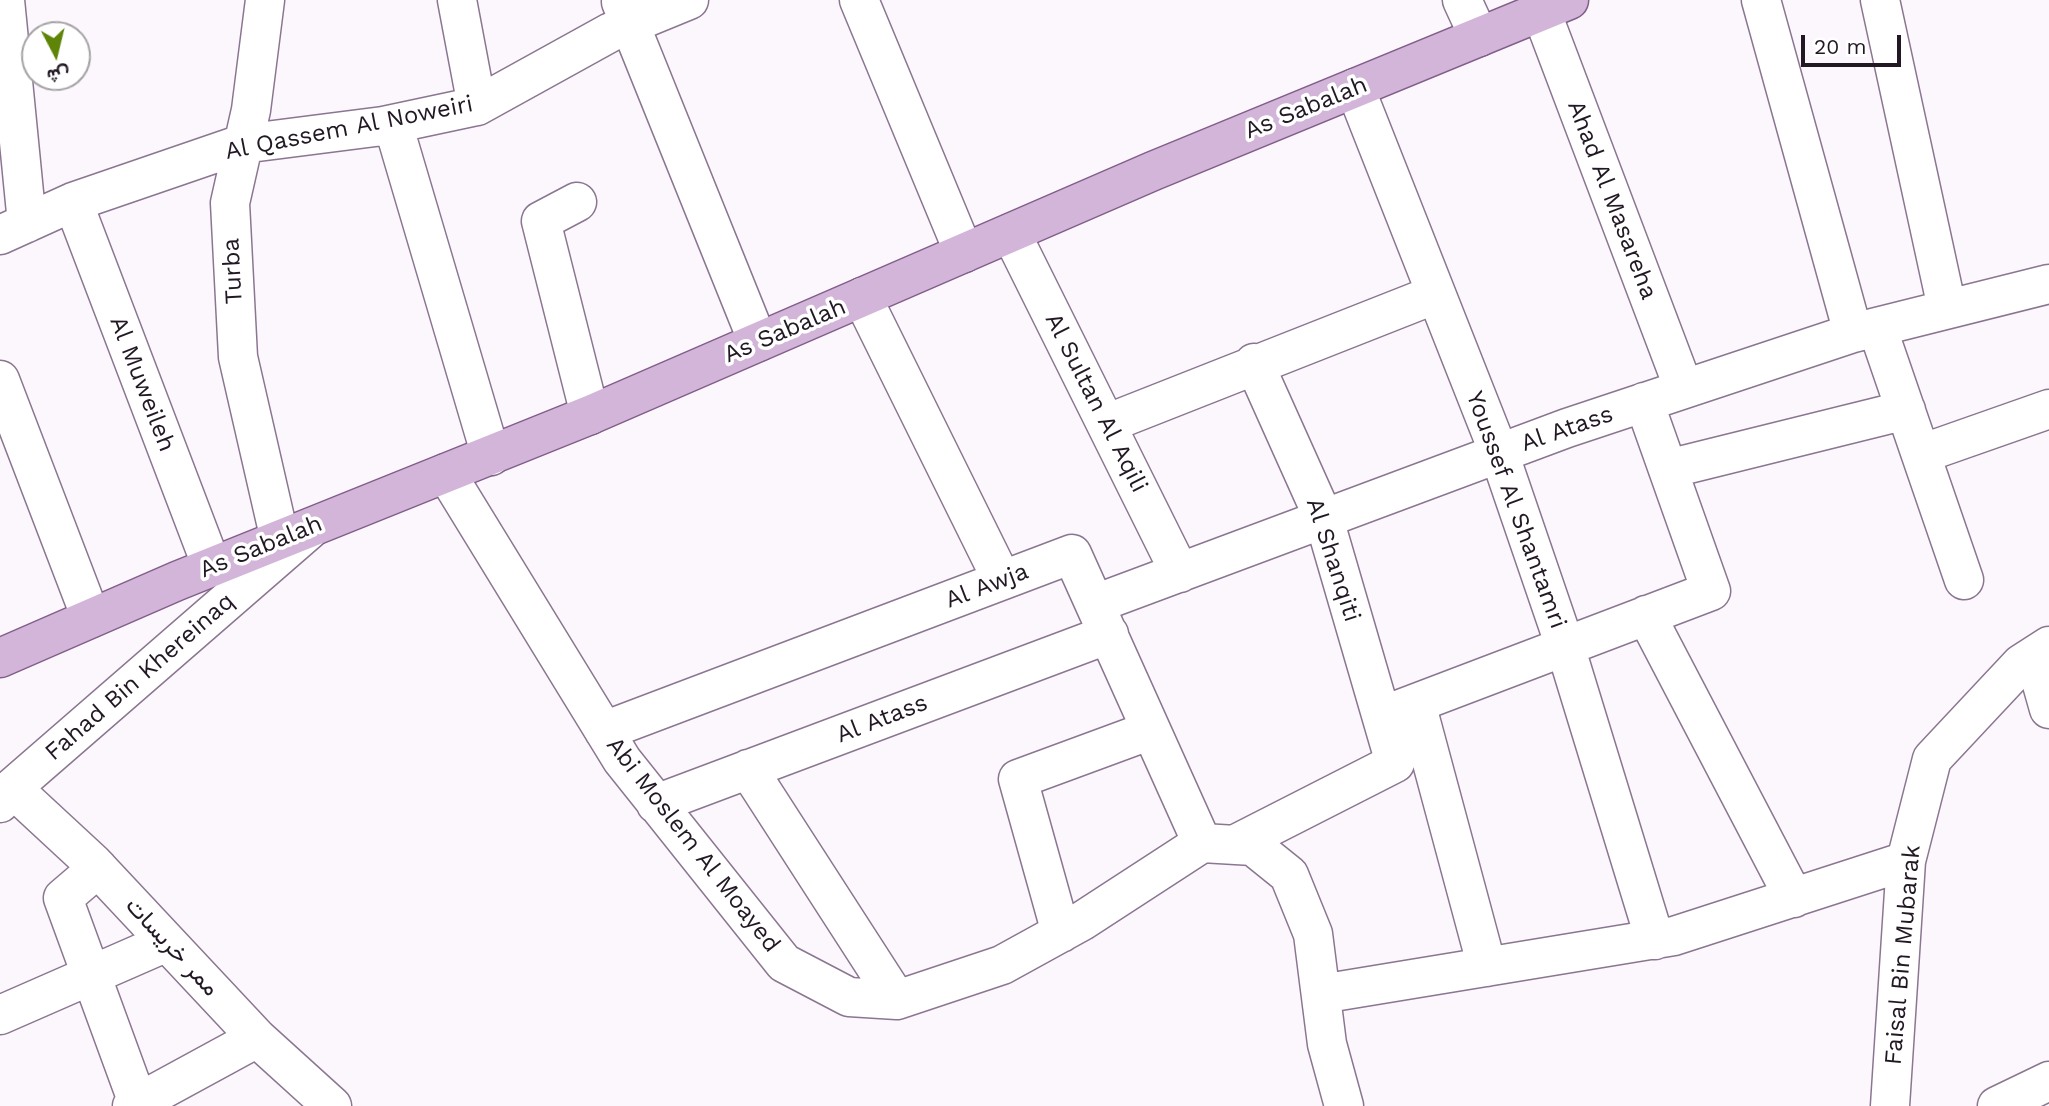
<!DOCTYPE html>
<html>
<head>
<meta charset="utf-8">
<style>
  body { margin:0 }
  #map { position:relative; width:2049px; height:1106px; overflow:hidden; background:#fcf7fd; font-family:"Work Sans",Vazirmatn,sans-serif }
  canvas { display:block }
  .north { position:absolute; left:21px; top:21px; width:70px; height:70px; box-sizing:border-box; background:#fff; border:2px solid #a6a3a7; border-radius:50%; rotate:173deg; font-size:19px; font-weight:700; line-height:28px; text-align:center; color:#211823 }
  .north::after { content:''; display:block; margin:auto; width:24px; height:32px; background:#5e8508; clip-path:polygon(50% 0,100% 100%,50% 72%,0 100%) }
  .scale { position:absolute; left:1801px; top:35px; width:100px; height:32px; box-sizing:border-box; border:4px solid #211823; border-top:0; padding-left:9px; font-size:21px; line-height:24px; white-space:nowrap; color:#211823; -webkit-text-stroke:5px #fff; paint-order:stroke }
</style>
</head>
<body>
<div id="map">
<canvas width="2049" height="1106"></canvas>
<div class="north">ش</div>
<div class="scale">20 m</div>
</div>
<script>
const context = document.querySelector('canvas').getContext('2d');
context.lineJoin = 'round';
function toPath(rows) {
  const path = new Path2D();
  for (const r of rows) {
    path.moveTo(r[0], r[1]);
    for (let i = 2; i < r.length; i += 2) path.lineTo(r[i], r[i + 1]);
  }
  return path;
}
function stroke(path, color, width, dash) {
  context.strokeStyle = color;
  context.lineWidth = width;
  context.lineCap = dash ? 'butt' : 'round';
  context.setLineDash(dash || []);
  context.stroke(path);
}
function label(font, color, halo, rows, align = 'center') {
  context.font = font + ' "Work Sans",Vazirmatn,sans-serif';
  context.lineWidth = 7;
  context.setLineDash([]);
  context.textBaseline = 'middle';
  context.strokeStyle = halo;
  context.fillStyle = color;
  for (const [text, x, y, turn = 0] of rows) {
    context.save();
    context.translate(x, y);
    context.rotate((+turn || 0) * Math.PI / 180);
    context.textAlign = isNaN(turn) ? turn : align;
    if (halo) context.strokeText(text, 0, 0);
    context.fillText(text, 0, 0);
    context.restore();
  }
}
const minor = toPath([
  [5,0,27,223],
  [265,0,251,110,230,203,238,357,280,540],
  [457,0,477,106],
  [859,0,964,253],
  [1462,0,1479,37],
  [1761,0,1853,333],
  [1880,0,1947,308],
  [621,2,758,342],
  [1541,11,1684,389],
  [1355,88,1499,453,1565,646,1655,940],
  [393,124,491,456],
  [73,202,212,567],
  [577,202,541,221,590,415],
  [1011,233,1180,573],
  [0,235,73,202,242,144,383,126,477,106,611,32,689,0],
  [862,297,1002,580],
  [1877,327,1964,580],
  [0,380,91,618],
  [1106,424,1436,294],
  [1921,454,2049,409],
  [1668,469,1906,410],
  [446,473,622,760,784,963,849,997,897,1000,1002,965,1082,921,1202,843,1253,846,1289,875,1313,934,1327,1044,1344,1106],
  [1095,604,1567,428,1853,333,2049,284],
  [1646,615,1794,898],
  [2034,656,2049,709],
  [1416,703,1487,967],
  [1382,716,1711,591,1644,402],
  [604,731,1072,554,1202,843],
  [748,769,897,1000],
  [12,788,93,863,257,1038,332,1106],
  [0,803,12,788,309,530],
  [656,804,1109,634],
  [1234,845,1395,763,1324,519,1254,363],
  [98,868,63,898,138,1103],
  [1061,933,1018,779,1151,730],
  [1321,994,1674,936,1906,861],
  [0,1015,167,942],
  [132,1106,257,1038],
  [1890,1106,1906,861,1932,759,2021,664,2049,646],
  [1997,1106,2049,1081]
]);
const major = toPath([
  [0,658,177,581,590,415,1153,171,1569,0]
]);
const streetNames = [
  ["As Sabalah",1306,108,-22],
  ["Al Qassem Al Noweiri",349,128,-11],
  ["Ahad Al Masareha",1612,200,69],
  ["Turba",233,271,-93],
  ["As Sabalah",785,331,-23],
  ["Al Muweileh",142,384,69],
  ["Al Sultan Al Aqili",1096,403,63],
  ["Al Atass",1567,429,-19],
  ["Youssef Al Shantamri",1516,510,70],
  ["As Sabalah",261,547,-22],
  ["Al Shanqiti",1333,560,72],
  ["Al Awja",987,586,-21],
  ["Fahad Bin Khereinaq",140,677,-41],
  ["Al Atass",882,719,-21],
  ["Abi Moslem Al Moayed",693,845,52],
  ["ممر خريسات",172,947,47],
  ["Faisal Bin Mubarak",1903,955,-85]
];
stroke(minor, '#8b7691', 41);
stroke(major, '#815e89', 41);
stroke(minor, '#fff', 38);
stroke(major, '#d2b5d9', 38);
label('24px', '#211823', '#fff', streetNames);
</script>
</body>
</html>
